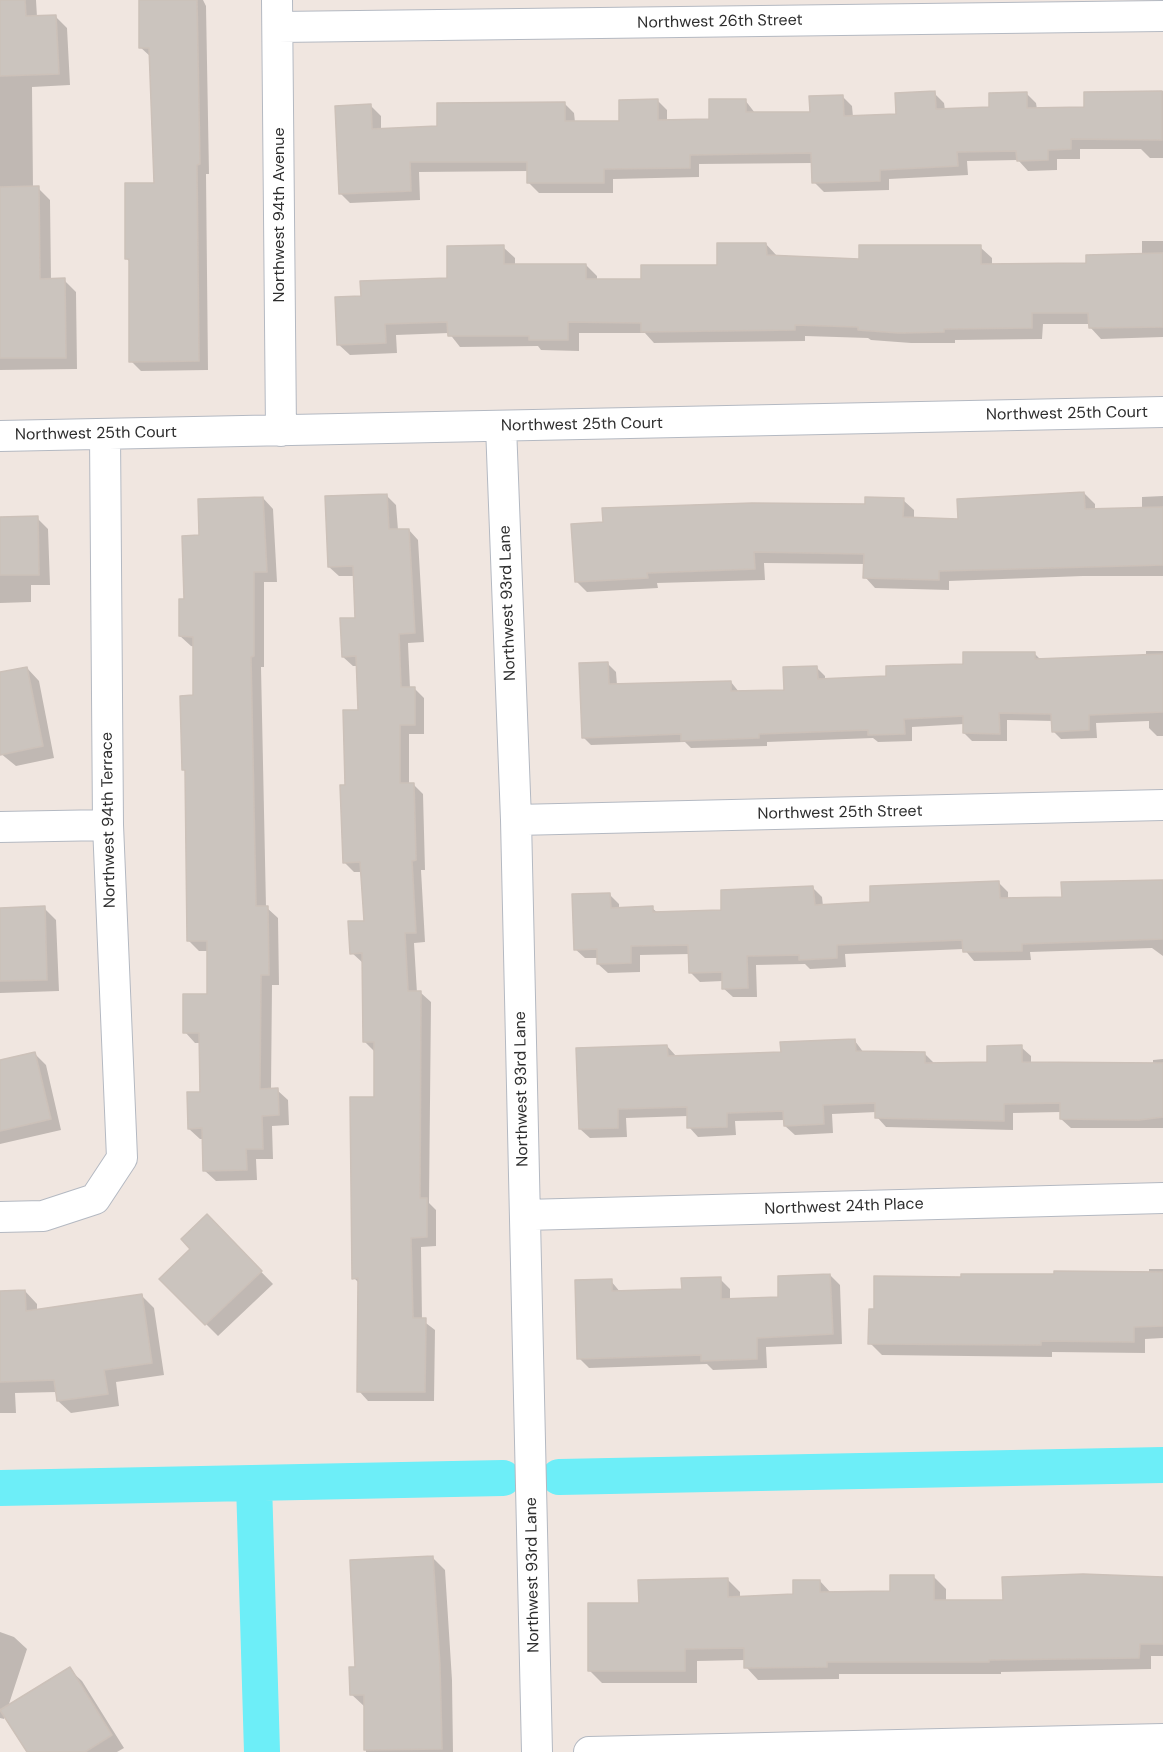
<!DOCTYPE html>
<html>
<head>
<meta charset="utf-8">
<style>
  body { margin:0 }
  canvas { display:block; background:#f0e6e0 }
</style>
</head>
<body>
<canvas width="1163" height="1752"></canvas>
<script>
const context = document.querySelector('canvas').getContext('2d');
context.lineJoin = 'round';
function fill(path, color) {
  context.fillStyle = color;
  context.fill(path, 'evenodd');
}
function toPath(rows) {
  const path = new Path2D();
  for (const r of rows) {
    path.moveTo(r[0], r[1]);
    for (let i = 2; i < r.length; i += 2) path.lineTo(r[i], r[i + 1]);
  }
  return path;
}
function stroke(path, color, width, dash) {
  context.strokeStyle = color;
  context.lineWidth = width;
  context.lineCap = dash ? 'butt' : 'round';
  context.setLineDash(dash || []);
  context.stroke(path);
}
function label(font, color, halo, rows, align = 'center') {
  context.font = font + ' "DM Sans",sans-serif';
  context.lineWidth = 4.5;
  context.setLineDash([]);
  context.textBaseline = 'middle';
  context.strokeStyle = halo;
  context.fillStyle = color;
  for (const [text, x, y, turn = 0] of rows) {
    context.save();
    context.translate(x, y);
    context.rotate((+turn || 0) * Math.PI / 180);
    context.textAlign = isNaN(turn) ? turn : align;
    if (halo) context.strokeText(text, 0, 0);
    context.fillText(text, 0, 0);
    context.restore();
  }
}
const shadow = toPath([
  [0,0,36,0,37,17,55,16,67,28,70,85,32,87,33,188,38,188,50,200,51,280,64,280,76,292,77,369,0,370],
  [141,0,203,0,206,6,209,174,206,174,208,370,141,371,131,361,130,262,126,258,156,184,151,57,140,47],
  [1163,91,1163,158,1150,158,1141,149,1080,149,1080,159,1057,159,1057,170,1028,171,1018,160,967,161,968,175,889,179,889,190,824,192,814,182,813,163,699,164,699,177,613,179,613,193,539,193,529,183,529,171,419,172,420,200,350,203,340,193,371,106,381,116,381,130,439,127,564,103,574,113,575,122,621,122,657,100,667,110,667,121,711,120,745,100,755,113,811,113,842,96,852,106,853,117,897,116,934,93,944,103,945,110,991,108,1026,93,1036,103,1037,109,1086,108,1086,93],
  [1142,241,1163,241,1163,337,1101,339,1090,327,1090,324,1043,324,1042,339,955,340,955,343,911,343,871,340,868,338,805,336,805,341,654,343,645,333,579,333,579,351,541,350,538,346,460,347,449,333,396,335,397,353,350,355,338,344,363,297,448,279,503,247,515,258,515,265,586,265,597,276,597,280,643,281,718,267,766,244,777,256,861,260,980,247,992,258,992,265,1088,264,1142,255],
  [1084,493,1095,504,1095,510,1142,509,1142,497,1163,496,1163,576,1083,576,949,581,949,590,875,588,865,577,865,564,764,563,765,580,657,583,658,588,587,592,576,581,867,506,903,500,914,510,914,519,959,520],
  [387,496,396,505,398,530,409,530,418,540,424,642,408,643,410,688,414,688,424,698,424,734,409,734,409,784,413,784,423,794,425,870,421,870,425,942,414,943,417,993,421,993,431,1002,429,1203,436,1210,436,1246,421,1247,422,1320,435,1330,434,1401,368,1401,359,1391,359,1283,354,1278,375,1098,375,1052,365,1042,363,963,352,953,365,922,362,872,354,872,344,862,346,786,360,712,358,666,353,666,343,657,357,619,355,576,339,576,329,567],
  [263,498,273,509,277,582,264,582,264,667,261,667,266,907,278,918,279,985,272,985,271,1090,277,1090,288,1100,289,1125,272,1126,273,1159,256,1159,257,1180,216,1181,205,1171,204,1139,200,1139,189,1129,201,1093,201,1043,195,1043,185,1032,209,995,208,951,199,951,188,940,186,772,184,770,195,697,195,647,191,646,180,636,201,537],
  [37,518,48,529,50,585,31,585,31,602,0,603,0,519],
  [1146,651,1163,651,1163,736,1157,736,1149,728,1149,721,1096,723,1097,738,1061,739,1053,731,1053,721,1007,720,1007,741,972,741,964,733,964,724,912,727,912,741,878,742,873,738,767,742,767,746,691,748,685,742,591,745,583,737,608,664,616,672,617,685,731,682,739,692,785,692,816,667,825,676,825,680,888,677,1034,653,1041,660,1146,656],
  [27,668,39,681,54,758,16,766,0,753,0,674],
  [1163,881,1163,956,1152,948,1030,952,1031,960,974,961,964,949,845,954,846,967,810,969,805,964,756,965,757,997,733,997,723,988,723,981,700,982,691,973,690,954,640,955,640,972,608,973,598,964,598,958,585,958,575,949,609,894,619,904,619,909,652,908,658,913,723,911,813,888,822,897,823,906,872,904,999,883,1008,892,1008,900,1063,899],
  [44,908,56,920,59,991,0,993,0,909],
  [855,1041,864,1053,925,1054,934,1063,989,1064,1021,1047,1031,1056,1031,1063,1153,1064,1153,1060,1163,1059,1163,1128,1071,1128,1061,1119,1061,1112,1013,1113,1013,1130,886,1127,877,1117,877,1112,832,1114,833,1133,795,1135,785,1126,785,1120,735,1121,736,1135,698,1137,689,1127,688,1116,626,1118,627,1137,590,1138,580,1129,667,1046,676,1056,782,1053],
  [35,1054,46,1065,61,1130,0,1144,0,1062],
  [207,1216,273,1284,218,1336,161,1279,192,1249],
  [1149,1269,1163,1269,1163,1338,1145,1339,1145,1353,1052,1352,1052,1357,882,1355,870,1343,963,1278,1149,1273],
  [830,1275,840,1285,842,1344,766,1347,767,1368,713,1370,707,1364,589,1368,579,1358,611,1281,621,1293,683,1291,720,1279,730,1289,730,1300,780,1299],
  [25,1291,37,1304,37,1310,142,1296,154,1308,164,1375,116,1382,119,1406,71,1413,58,1401,57,1392,15,1393,16,1413,0,1413,0,1292],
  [433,1558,445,1570,452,1680,453,1752,366,1752,365,1707,351,1694,357,1669],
  [933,1576,946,1589,946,1602,1004,1602,1163,1578,1163,1656,1151,1656,1151,1669,1001,1672,1001,1674,839,1674,839,1679,758,1680,746,1667,746,1660,697,1661,697,1683,602,1683,589,1670,640,1604,728,1580,740,1592,740,1598,795,1595,820,1581,831,1593,892,1593],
  [0,1632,14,1637,27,1649,8,1707,69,1669,82,1681,124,1748,117,1752,31,1752,5,1715,4,1719,0,1718]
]);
const canal = toPath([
  [559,1477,1163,1465],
  [254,1483,262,1752],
  [0,1488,503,1478]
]);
const building = toPath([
  [0,0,25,0,26,16,56,15,59,74,0,76,0,0],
  [139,0,197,0,200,164,197,165,199,361,129,362,129,259,125,259,125,183,154,183,149,48,139,48,139,0],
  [935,91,936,109,989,107,989,93,1027,92,1027,108,1084,107,1084,92,1162,91,1162,140,1071,139,1071,149,1048,150,1048,160,1017,161,1016,151,957,152,958,166,880,170,880,181,812,183,811,153,690,155,690,168,604,169,604,183,527,183,527,162,410,162,411,191,339,194,335,106,371,104,372,129,437,126,437,103,565,102,565,121,619,121,619,100,658,99,658,120,709,119,709,99,746,99,746,112,810,112,809,96,843,95,844,116,896,114,895,93,935,91],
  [39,186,40,279,65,278,66,358,0,358,0,187,39,186],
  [717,243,766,243,767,255,859,259,859,245,981,245,981,264,1086,263,1086,255,1163,253,1163,327,1089,328,1088,313,1032,313,1032,328,944,329,944,332,899,333,858,330,858,327,795,325,795,330,641,332,641,323,568,322,568,340,529,340,529,336,448,336,447,322,385,324,386,343,337,345,335,297,361,296,360,281,447,278,447,246,504,245,504,264,586,264,586,279,641,279,641,265,717,265,717,243],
  [1084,492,1085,509,1163,507,1163,565,939,571,939,580,863,578,864,554,754,552,755,569,647,573,648,578,575,582,571,524,603,522,602,508,752,503,865,504,865,497,904,498,903,517,958,519,957,499,1084,492],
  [387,494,389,529,409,529,415,633,399,634,401,687,415,687,415,725,400,725,400,783,414,783,416,860,412,861,416,933,405,933,408,991,421,991,420,1198,427,1198,427,1237,411,1238,413,1318,426,1318,425,1392,357,1392,358,1278,352,1279,350,1097,374,1097,374,1042,363,1042,362,953,350,954,348,921,364,921,360,862,343,863,340,785,345,785,343,710,358,710,356,656,342,657,340,618,355,618,353,566,328,567,325,496,387,494],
  [263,497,267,572,254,572,254,656,251,657,256,906,268,906,269,975,261,975,260,1089,278,1088,279,1115,262,1116,263,1149,246,1149,247,1170,203,1171,202,1128,188,1129,187,1092,200,1092,199,1033,183,1033,183,994,207,994,207,941,187,941,185,770,182,770,180,696,193,695,193,637,179,636,179,599,184,599,182,536,199,535,198,499,263,497],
  [38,516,39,575,0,575,0,517,38,516],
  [963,652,1035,652,1035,659,1163,654,1163,712,1089,715,1089,730,1052,732,1051,714,999,713,1000,734,963,733,963,716,904,719,905,734,868,735,868,730,759,734,759,738,681,741,681,734,582,738,579,663,608,662,609,684,731,681,731,691,784,690,783,667,817,666,818,679,886,676,886,666,963,664,963,652],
  [27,667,43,746,0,755,0,672,27,667],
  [1163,880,1163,939,1022,944,1022,951,963,952,962,940,837,945,837,958,799,960,799,955,747,956,748,988,722,989,722,972,689,973,688,945,631,946,631,963,597,964,597,949,574,950,572,894,610,893,611,908,653,906,653,912,721,910,721,890,813,886,815,905,870,902,870,886,999,881,1000,898,1062,897,1061,882,1163,880],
  [45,906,47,980,0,981,0,908,45,906],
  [855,1039,856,1051,925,1052,925,1063,987,1062,987,1046,1022,1045,1022,1062,1163,1063,1163,1117,1139,1120,1060,1119,1060,1103,1004,1104,1004,1121,875,1118,875,1103,823,1105,824,1124,784,1126,783,1111,727,1113,727,1127,687,1128,687,1107,618,1109,618,1128,579,1129,576,1048,667,1045,668,1056,781,1052,780,1042,855,1039],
  [35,1052,51,1119,0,1131,0,1060,35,1052],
  [207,1214,262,1271,205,1325,159,1279,190,1249,181,1239,207,1214],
  [1054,1271,1163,1272,1163,1326,1134,1327,1134,1342,1041,1341,1041,1345,868,1344,869,1309,874,1309,874,1276,961,1277,961,1274,1054,1274,1054,1271],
  [830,1274,833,1334,757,1338,757,1359,701,1361,701,1355,577,1359,575,1280,612,1279,612,1291,682,1289,681,1278,721,1277,721,1299,778,1297,778,1276,830,1274],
  [25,1290,26,1311,142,1294,152,1363,104,1370,108,1394,57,1401,54,1380,0,1382,0,1291,25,1290],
  [433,1556,440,1666,442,1749,364,1750,364,1695,350,1695,349,1667,355,1667,350,1560,433,1556],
  [1083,1574,1163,1577,1163,1644,1140,1644,1139,1658,989,1660,989,1662,827,1662,827,1667,744,1668,744,1648,685,1649,685,1671,588,1671,588,1603,639,1603,638,1580,728,1578,728,1597,793,1594,793,1580,820,1580,820,1592,890,1591,890,1575,934,1575,934,1600,1003,1600,1002,1577,1083,1574],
  [70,1667,112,1735,85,1752,27,1752,0,1710,70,1667]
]);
const street = toPath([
  [277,0,281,431],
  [278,27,1163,16],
  [501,426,516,820,537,1752],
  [0,436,1163,412],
  [516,820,1163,805],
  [0,827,108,825],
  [525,1215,1163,1198],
  [0,1217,43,1216,95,1199,122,1158,108,825,105,434],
  [589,1752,1163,1739]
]);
const streetNames = [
  ["Northwest 26th Street",720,22,-1],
  ["Northwest 94th Avenue",280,215,-90],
  ["Northwest 25th Court",1067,414,-1],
  ["Northwest 25th Court",582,425,-1],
  ["Northwest 25th Court",96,434,-1],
  ["Northwest 93rd Lane",508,603,-92],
  ["Northwest 25th Street",840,813,-1],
  ["Northwest 94th Terrace",109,820,-91],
  ["Northwest 93rd Lane",522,1089,-91],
  ["Northwest 24th Place",844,1207,-2],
  ["Northwest 93rd Lane",533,1575,-91]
];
fill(shadow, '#0003');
stroke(canal, '#6deef8', 36);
fill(building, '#cbc4be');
stroke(building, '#ccc1b9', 1.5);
stroke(street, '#b4b9c2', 32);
stroke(street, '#fff', 30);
label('16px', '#2e2e2e', '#fff', streetNames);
</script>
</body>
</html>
